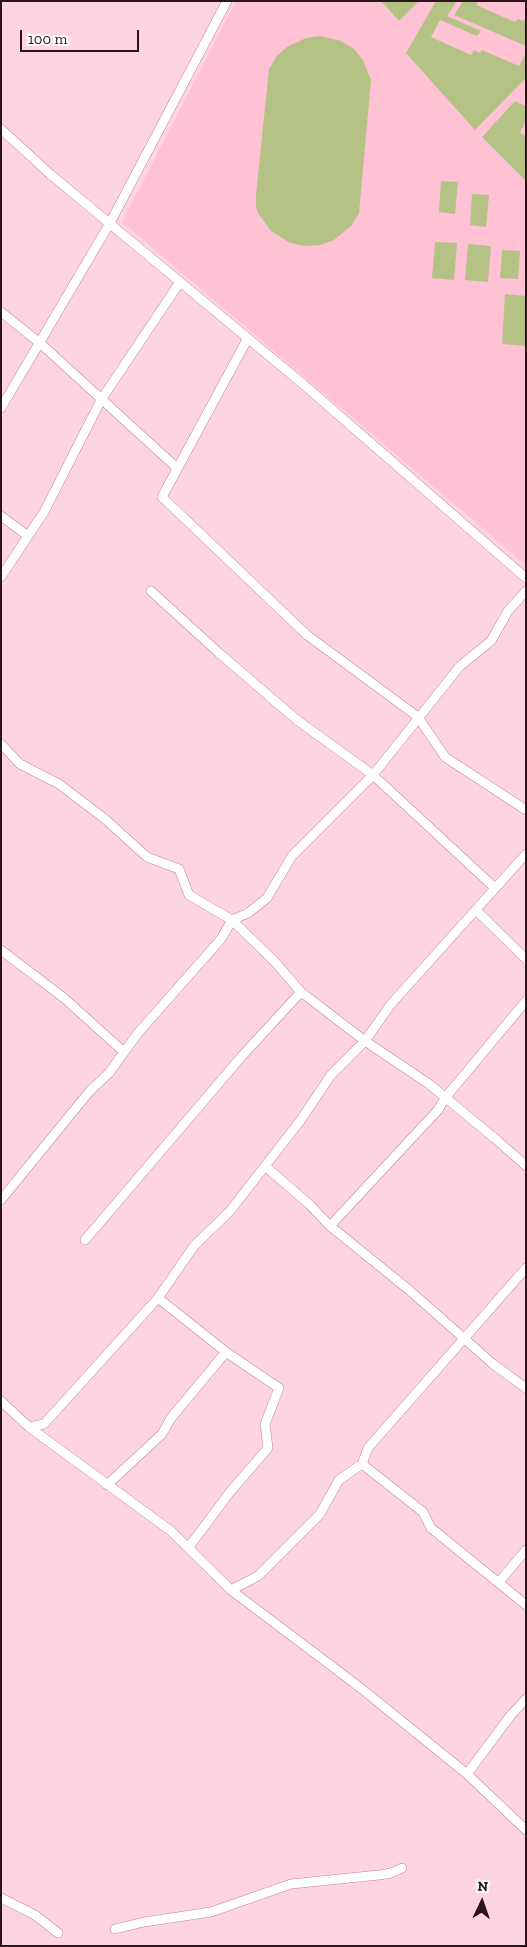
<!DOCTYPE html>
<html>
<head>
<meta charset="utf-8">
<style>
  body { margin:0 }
  #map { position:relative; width:527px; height:1947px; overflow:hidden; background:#fed4e1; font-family:"Zilla Slab",serif }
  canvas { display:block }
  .frame { position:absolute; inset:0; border:2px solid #2c141c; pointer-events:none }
  .north { position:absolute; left:457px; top:1877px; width:50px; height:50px; -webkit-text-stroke:4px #fff; paint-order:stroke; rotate:3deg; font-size:14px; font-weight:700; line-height:20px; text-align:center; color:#2c141c }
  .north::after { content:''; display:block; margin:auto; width:18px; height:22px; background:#2c141c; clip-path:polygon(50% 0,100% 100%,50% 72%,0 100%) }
  .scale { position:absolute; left:20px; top:30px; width:119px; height:22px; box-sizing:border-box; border:2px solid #2c141c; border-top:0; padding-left:6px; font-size:15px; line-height:18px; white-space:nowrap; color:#2c141c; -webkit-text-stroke:4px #fff; paint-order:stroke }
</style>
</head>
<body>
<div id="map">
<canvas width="527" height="1947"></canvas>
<div class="frame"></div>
<div class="north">N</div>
<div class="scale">100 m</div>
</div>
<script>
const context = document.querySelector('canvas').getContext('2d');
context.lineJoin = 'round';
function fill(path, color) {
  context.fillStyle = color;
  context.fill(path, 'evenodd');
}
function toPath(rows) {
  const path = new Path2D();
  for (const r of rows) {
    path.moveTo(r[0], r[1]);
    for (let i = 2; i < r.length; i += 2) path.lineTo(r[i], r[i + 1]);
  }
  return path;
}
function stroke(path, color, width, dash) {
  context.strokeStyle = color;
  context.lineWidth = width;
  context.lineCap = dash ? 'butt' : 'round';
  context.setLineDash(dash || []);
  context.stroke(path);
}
const built = toPath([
  [236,1,526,1,526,565,122,222]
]);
const green = toPath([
  [381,1,419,1,399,21],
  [436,1,457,1,447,16,481,31,477,36,440,20,431,37,471,55,474,50,480,53,482,50,519,66,526,53,526,78,475,130,406,53],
  [463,1,478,1,476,5,515,22,518,19,523,21,526,18,526,46,454,15],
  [320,36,341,41,354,49,363,60,371,80,359,213,351,226,334,240,320,245,305,246,290,243,271,231,258,213,256,206,256,195,269,69,276,57,287,47,306,38],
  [515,101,526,106,526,120,520,133,526,136,526,181,482,137],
  [441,181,458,182,455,214,439,212],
  [472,194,489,195,486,227,470,225],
  [435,242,457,243,454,280,432,278],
  [468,244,491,246,488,282,465,280],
  [502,250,520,251,518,279,500,278],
  [505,294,526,296,526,346,502,344]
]);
const street = toPath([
  [1,129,50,174,303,384,526,578],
  [1,312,40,343,177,468],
  [248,338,162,497,307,635,418,717,445,757,526,810],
  [1,408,110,223,227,1],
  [1,516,28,536],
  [1,577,44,512,101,400,180,282],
  [151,591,219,653,297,720,373,775,495,888],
  [1,744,20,764,59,784,105,819,147,857,179,869,189,895,232,920,275,962,301,992,365,1041,429,1084,498,1141,526,1166],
  [476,910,526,959],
  [1,950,64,998,124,1052],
  [265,1166,310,1205,330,1226,408,1289,493,1364,526,1388],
  [1,1200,89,1092,109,1073,138,1033,221,939,232,920,248,913,267,898,292,856,373,775,460,666,491,641,508,611,526,591],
  [330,1226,438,1110,445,1098,526,1001],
  [85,1240,242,1056,301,992],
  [158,1298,226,1352,279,1388,265,1424,268,1448,230,1492,189,1547],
  [1,1401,29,1427,171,1531,231,1590,362,1689,467,1774,526,1830],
  [29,1427,44,1424,158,1298,194,1246,230,1211,300,1121,331,1075,365,1041,391,1004,526,854],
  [362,1464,423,1512,431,1528,526,1605],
  [107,1485,162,1434,171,1418,226,1352],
  [499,1582,526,1550],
  [231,1590,258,1576,320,1514,339,1480,362,1464,368,1448,526,1268],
  [467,1774,511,1715,526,1699],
  [1,1898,35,1915,58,1933],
  [115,1929,144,1922,211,1912,291,1884,379,1875,391,1873,402,1868]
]);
fill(built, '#ffc2d5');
fill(green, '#b5c286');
stroke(street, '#c28397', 10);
stroke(street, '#fff', 9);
</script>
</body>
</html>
